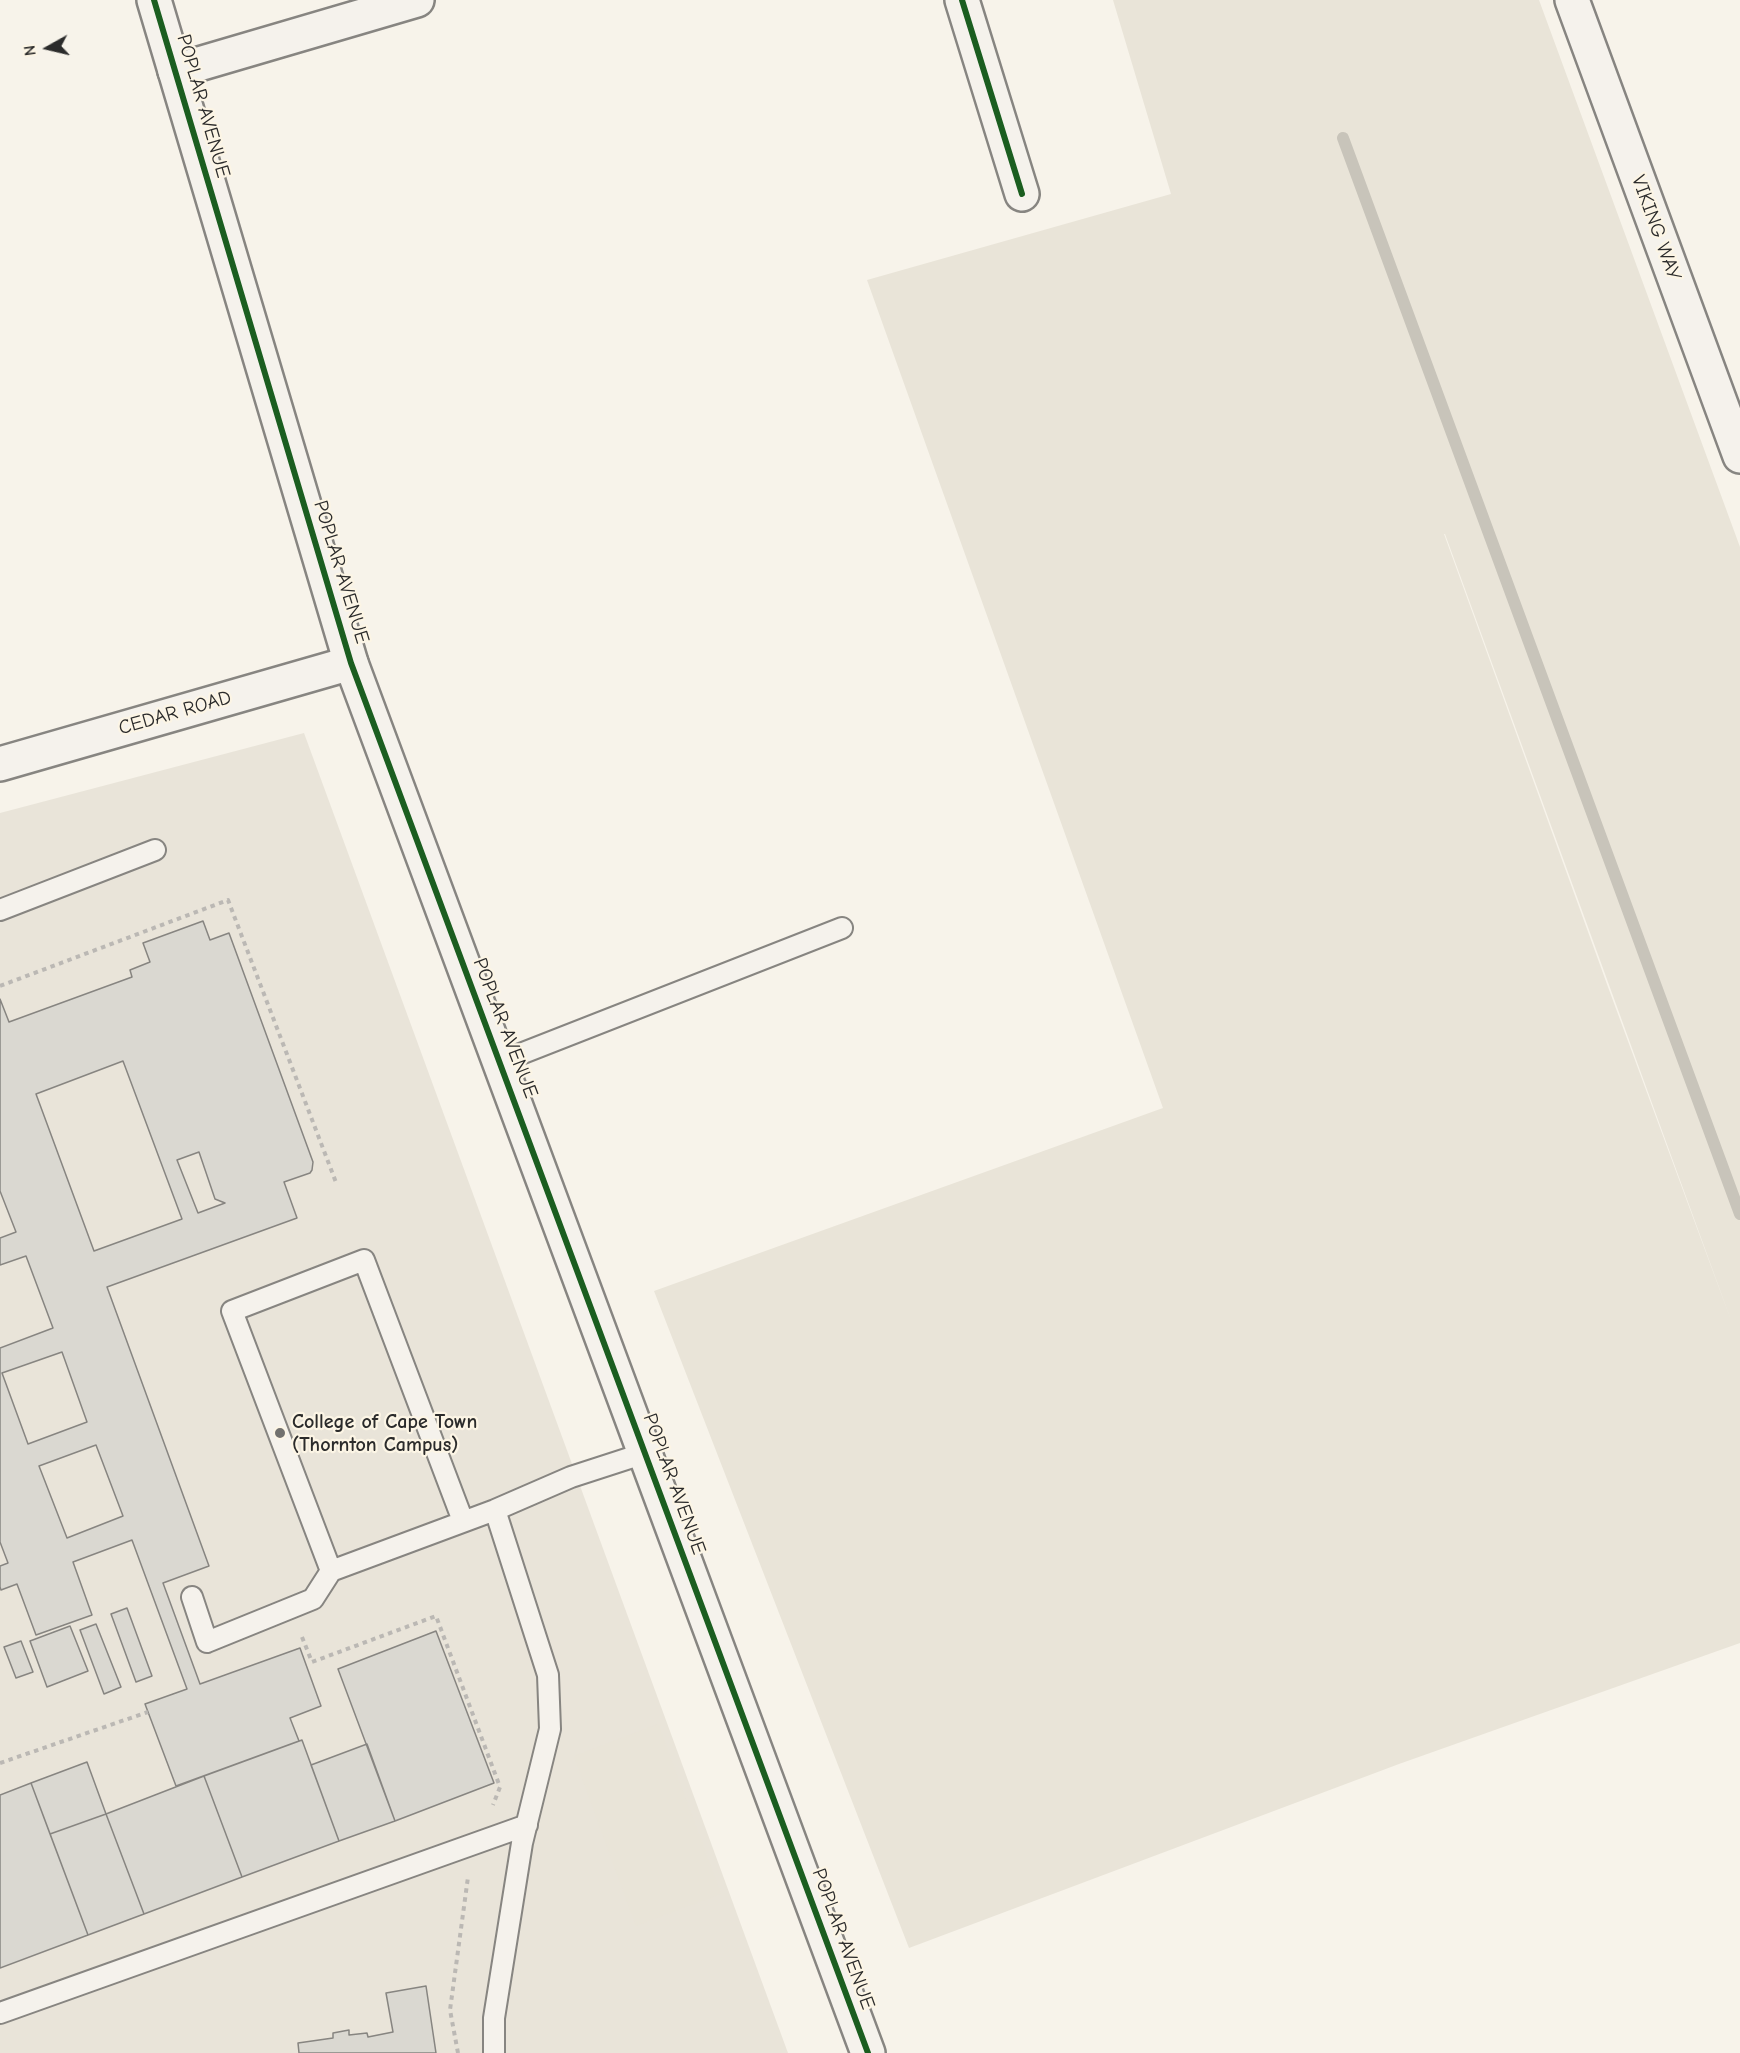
<!DOCTYPE html>
<html>
<head>
<meta charset="utf-8">
<style>
  body { margin:0 }
  #map { position:relative; width:1740px; height:2053px; overflow:hidden; background:#f7f3ea; font-family:"Comic Neue",sans-serif }
  canvas { display:block }
  .north { position:absolute; left:18px; top:18px; width:60px; height:60px; -webkit-text-stroke:4px #fcf5e5; paint-order:stroke; rotate:262deg; font-size:16px; font-weight:700; line-height:24px; text-align:center; color:#2b2b2b }
  .north::after { content:''; display:block; margin:auto; width:21px; height:27px; background:#2b2b2b; clip-path:polygon(50% 0,100% 100%,50% 72%,0 100%) }
</style>
</head>
<body>
<div id="map">
<canvas width="1740" height="2053"></canvas>
<div class="north">N</div>
</div>
<script>
const context = document.querySelector('canvas').getContext('2d');
context.lineJoin = 'round';
function fill(path, color) {
  context.fillStyle = color;
  context.fill(path, 'evenodd');
}
function toPath(rows) {
  const path = new Path2D();
  for (const r of rows) {
    path.moveTo(r[0], r[1]);
    for (let i = 2; i < r.length; i += 2) path.lineTo(r[i], r[i + 1]);
  }
  return path;
}
function stroke(path, color, width, dash) {
  context.strokeStyle = color;
  context.lineWidth = width;
  context.lineCap = dash ? 'butt' : 'round';
  context.setLineDash(dash || []);
  context.stroke(path);
}
function label(font, color, halo, rows, align = 'center') {
  context.font = font + ' "Comic Neue",sans-serif';
  context.lineWidth = 4.5;
  context.setLineDash([]);
  context.textBaseline = 'middle';
  context.strokeStyle = halo;
  context.fillStyle = color;
  for (const [text, x, y, turn = 0] of rows) {
    context.save();
    context.translate(x, y);
    context.rotate((+turn || 0) * Math.PI / 180);
    context.textAlign = isNaN(turn) ? turn : align;
    if (halo) context.strokeText(text, 0, 0);
    context.fillText(text, 0, 0);
    context.restore();
  }
}
const built = toPath([
  [304,733,788,2053,0,2053,0,813]
]);
const green = toPath([
  [1113,0,1539,0,1740,547,1740,1643,1399,1764,909,1948,654,1291,1163,1108,867,280,1171,194],
  [1444,534,1445,534,1732,1323,1608,987],
  [658,1724,721,1894,636,1926,574,1756]
]);
const stream = toPath([
  [1343,138,1740,1214]
]);
const building = toPath([
  [203,921,210,940,229,933,313,1162,312,1170,310,1173,284,1182,297,1218,107,1287,209,1566,163,1583,200,1684,300,1648,321,1706,290,1718,299,1741,176,1786,145,1704,187,1689,132,1540,73,1562,92,1615,36,1635,17,1584,1,1590,0,1587,0,1566,8,1563,0,1542,0,1348,53,1328,26,1256,0,1265,0,1238,16,1232,0,1191,0,999,9,1022,132,977,130,970,150,962,143,943,203,921],
  [123,1061,182,1219,94,1251,36,1094,123,1061],
  [199,1152,215,1199,225,1203,198,1213,177,1160,199,1152],
  [62,1352,87,1422,28,1444,2,1373,62,1352],
  [96,1445,123,1516,67,1538,39,1466,96,1445],
  [127,1608,152,1676,136,1682,111,1614,127,1608],
  [96,1624,121,1687,104,1694,80,1630,96,1624],
  [70,1626,88,1671,47,1687,30,1641,70,1626],
  [436,1631,494,1783,395,1821,338,1669,436,1631],
  [21,1641,33,1672,16,1678,4,1647,21,1641],
  [302,1740,339,1841,242,1877,204,1776,302,1740],
  [367,1744,395,1821,339,1841,311,1765,367,1744],
  [87,1762,106,1814,50,1834,31,1783,87,1762],
  [204,1776,242,1877,144,1914,106,1814,204,1776],
  [31,1783,88,1935,0,1968,0,1795,31,1783],
  [106,1814,144,1914,88,1935,50,1834,106,1814],
  [426,1986,436,2053,299,2053,298,2043,333,2038,333,2033,349,2030,349,2035,367,2033,368,2037,393,2032,386,1993,426,1986]
]);
const path = toPath([
  [0,986,228,900,337,1185],
  [302,1637,312,1662,436,1616,500,1787,493,1805],
  [0,1763,148,1712],
  [458,2053,450,2010,468,1877]
]);
const lane = toPath([
  [0,910,155,850],
  [500,1062,842,928],
  [331,1571,232,1311,364,1260,463,1521],
  [192,1597,207,1642,313,1599,331,1571,495,1510,571,1477,645,1453],
  [0,2013,527,1825],
  [494,2053,494,2018,522,1843,550,1729,548,1675,495,1510]
]);
const street = toPath([
  [962,0,1022,194],
  [175,71,417,0],
  [0,764,351,663]
]);
const secondary = toPath([
  [154,0,351,663,868,2053],
  [1572,0,1740,456]
]);
const cycleway = toPath([
  [154,0,351,663,868,2053],
  [962,0,1022,194]
]);
const markers = [
  [280,1433,6,"#72716e"]
];
const streetNames = [
  ["POPLAR AVENUE",203,106,74],
  ["VIKING WAY",1656,228,70],
  ["POPLAR AVENUE",341,572,73],
  ["CEDAR ROAD",175,713,-16],
  ["POPLAR AVENUE",505,1028,69],
  ["POPLAR AVENUE",674,1484,70],
  ["POPLAR AVENUE",843,1939,70]
];
const poiNames = [
  ["College of Cape Town",292,1422],
  ["(Thornton Campus)",292,1445]
];
fill(built, '#e9e4d9');
fill(green, '#e9e4d8');
stroke(stream, '#c8c4ba', 12);
fill(building, '#dad8d1');
stroke(building, '#878581', 1.5);
stroke(lane, '#878581', 24);
stroke(street, '#878581', 38);
stroke(secondary, '#878581', 38);
stroke(path, '#bbb8b4', 4, [4.5, 4.5]);
stroke(lane, '#f5f2ec', 20);
stroke(street, '#f5f2ec', 33);
stroke(secondary, '#f5f2ec', 33);
stroke(cycleway, '#1b5e20', 6);
for (const [x, y, r, color] of markers) {
  const dot = new Path2D();
  dot.arc(x, y, r, 0, 2 * Math.PI);
  context.fillStyle = color;
  context.fill(dot);
  stroke(dot, '#fcf5e5', 2);
}
label('20px', '#2b2b2b', '#fcf5e5', streetNames);
label('bold 20px', '#2b2b2b', '#fcf5e5', poiNames, 'left');
</script>
</body>
</html>
